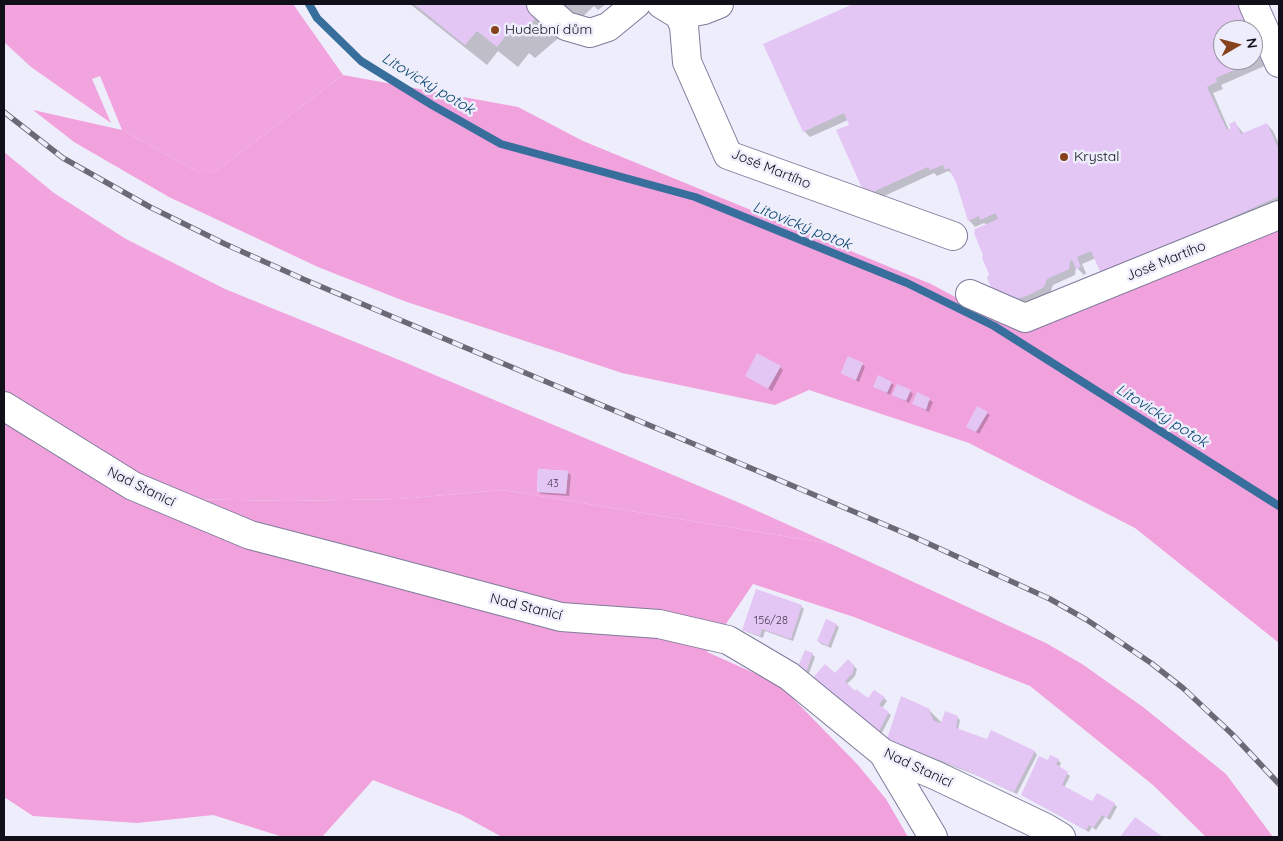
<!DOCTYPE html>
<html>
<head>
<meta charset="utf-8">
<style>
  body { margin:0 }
  #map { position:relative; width:1283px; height:841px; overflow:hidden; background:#eeedfb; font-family:Quicksand,sans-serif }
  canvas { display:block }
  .frame { position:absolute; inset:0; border:5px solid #100f1a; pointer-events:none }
  .north { position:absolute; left:1213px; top:20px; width:50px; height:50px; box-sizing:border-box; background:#eeedfb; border:1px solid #9594a1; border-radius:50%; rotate:82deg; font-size:14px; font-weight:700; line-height:20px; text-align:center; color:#100f1a }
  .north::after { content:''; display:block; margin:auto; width:18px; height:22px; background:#87411d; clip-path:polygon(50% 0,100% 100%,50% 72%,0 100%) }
</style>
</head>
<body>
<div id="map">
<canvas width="1283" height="841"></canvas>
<div class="frame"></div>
<div class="north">N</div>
</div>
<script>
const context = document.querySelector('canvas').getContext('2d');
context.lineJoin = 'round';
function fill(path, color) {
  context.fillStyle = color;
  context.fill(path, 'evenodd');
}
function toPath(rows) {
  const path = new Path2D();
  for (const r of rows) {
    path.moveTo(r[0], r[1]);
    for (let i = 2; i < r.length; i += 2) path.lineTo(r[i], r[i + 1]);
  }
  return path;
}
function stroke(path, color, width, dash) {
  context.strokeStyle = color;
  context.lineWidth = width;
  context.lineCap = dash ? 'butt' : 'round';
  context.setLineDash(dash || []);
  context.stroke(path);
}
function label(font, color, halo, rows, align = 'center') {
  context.font = font + ' Quicksand,sans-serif';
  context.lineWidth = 5;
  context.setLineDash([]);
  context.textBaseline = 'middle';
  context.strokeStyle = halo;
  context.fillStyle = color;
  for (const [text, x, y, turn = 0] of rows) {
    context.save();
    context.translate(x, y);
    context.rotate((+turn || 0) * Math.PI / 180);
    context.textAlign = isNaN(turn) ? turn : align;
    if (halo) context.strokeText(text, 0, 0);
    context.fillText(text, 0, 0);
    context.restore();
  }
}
const green = toPath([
  [4,4,293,4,343,75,212,174,201,174,122,130,100,76,92,79,111,123,31,67,4,42],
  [4,152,54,193,126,239,225,289,392,357,742,504,831,544,503,490,400,499,289,501,130,498,41,447,4,421],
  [538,469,568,471,566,493,537,492]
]);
const forest = toPath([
  [343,75,518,107,583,141,931,284,1019,331,1279,229,1279,643,1135,528,969,443,809,390,775,405,622,373,404,301,318,267,169,197,74,142,33,110,122,130,201,174,212,174],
  [848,357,863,363,855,380,841,373],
  [4,421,41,447,130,498,289,501,400,499,503,490,831,544,1046,643,1082,664,1143,707,1226,774,1273,837,1206,837,1153,785,1030,686,854,617,753,584,707,652,779,684,858,765,886,799,908,837,502,837,462,815,373,780,322,837,283,837,213,815,137,823,33,816,4,797]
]);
const shadow = toPath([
  [410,4,556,4,575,24,535,58,529,53,518,67,498,51,487,65],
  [559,4,606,4,598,10,594,6,577,22],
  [857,4,1242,4,1269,64,1221,85,1223,89,1213,93,1229,130,1233,128,1235,123,1244,134,1267,124,1273,131,1279,144,1279,205,1110,281,1096,258,1082,264,1086,273,1084,275,1076,267,1075,275,1053,285,1050,293,1021,306,990,275,987,225,984,223,975,227,969,220,954,175,948,171,937,176,934,173,880,198,875,203,848,120,810,137,804,131,765,45],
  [1223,30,1253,30,1253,60,1223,60],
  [862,364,865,367,859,382,842,373],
  [780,367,783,370,772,391,747,376],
  [891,383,894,385,890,395,875,387],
  [910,391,913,394,909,403,894,395],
  [918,394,933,402,929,412,913,404],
  [987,413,990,415,979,434,968,427],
  [539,471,568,473,571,475,569,496,541,494,538,491],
  [801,606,804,609,793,641,765,631,763,638,747,632,744,630],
  [836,625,839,627,831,648,821,644,818,641],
  [812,654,815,657,808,676,801,672],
  [848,661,857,669,855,676,846,685,855,694,869,700,884,698,887,701,882,708,891,715,881,735,835,675],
  [929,710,942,723,957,717,960,720,958,730,987,741,992,732,1035,752,1037,755,1017,794,976,775,944,763,942,768,901,751,889,739],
  [1058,760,1061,763,1059,767,1070,776,1064,788,1092,803,1114,804,1117,807,1110,820,1105,817,1096,830,1092,827,1089,832,1022,795,1048,762]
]);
const stream = toPath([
  [309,4,317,18,361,61,432,105,501,144,695,197,907,283,994,326,1279,506]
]);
const building = toPath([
  [414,4,503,4,504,6,506,4,553,4,513,38,508,33,497,47,477,31,465,45],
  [853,4,1239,4,1251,30,1223,30,1223,60,1253,60,1253,35,1263,57,1216,78,1217,82,1207,87,1227,130,1231,128,1229,124,1235,121,1241,134,1267,123,1279,150,1279,196,1102,276,1091,251,1077,257,1081,267,1076,269,1072,260,1070,261,1069,269,1047,279,1044,287,1029,295,1014,300,993,292,987,278,989,274,982,258,983,255,974,233,975,229,998,219,996,213,980,220,979,216,968,221,957,185,949,168,945,170,943,165,930,170,928,167,875,191,876,194,865,195,836,130,849,125,844,113,803,132,763,44],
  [757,353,781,366,768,389,745,376],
  [848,356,863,363,856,380,841,373],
  [878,375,892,382,887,393,873,387],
  [897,384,911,390,906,401,892,395],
  [917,392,930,398,926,410,912,404],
  [977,406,988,412,976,432,966,427],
  [538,469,568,471,566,494,537,492],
  [756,589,802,605,791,639,762,629,760,636,742,630],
  [826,619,837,624,828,646,817,641],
  [805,650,813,653,805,675,797,669],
  [848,659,854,665,853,673,845,681,855,691,856,689,868,698,874,690,885,697,879,705,889,712,878,733,811,680,825,664,835,673],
  [901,696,930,709,929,711,934,721,941,723,945,711,958,716,956,728,987,739,991,730,1035,751,1014,792,972,773,887,739],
  [1050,755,1059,759,1056,764,1068,772,1062,785,1092,801,1097,793,1115,803,1107,818,1102,815,1093,828,1089,825,1086,830,1021,795,1039,756,1048,760],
  [1135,817,1163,837,1120,837]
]);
const minor = toPath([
  [541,4,566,26,590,33,608,27,636,4],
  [661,4,679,15,704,10,719,4],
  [1253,4,1279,63],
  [679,15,684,26,687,62,728,155,953,236],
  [970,294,1025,318,1279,215],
  [4,406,133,486,250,535,381,569,561,617,659,624,728,640,789,676,883,753,937,776,1046,828,1061,837],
  [883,753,933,837]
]);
const rail = toPath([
  [4,112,63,158,150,207,225,244,303,279,914,537,1050,599,1087,620,1120,642,1151,663,1183,688,1232,734,1279,784]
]);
const markers = [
  [495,30,5,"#87411d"],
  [1064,157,5,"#87411d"]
];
const numberNames = [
  ["43",553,484],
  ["156/28",771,621]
];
const poiNames = [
  ["Hudební dům",505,30],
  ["Krystal",1074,157]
];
const streetNames = [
  ["José Martího",771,169,22],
  ["José Martího",1166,261,-22],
  ["Nad Stanicí",141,487,26],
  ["Nad Stanicí",526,607,14],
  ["Nad Stanicí",918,768,25]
];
const waterNames = [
  ["Litovický potok",428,84,31],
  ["Litovický potok",802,226,22],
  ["Litovický potok",1162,416,32]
];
fill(green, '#f2a4df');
fill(forest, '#f1a2dd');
fill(shadow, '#0003');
stroke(stream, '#376e9c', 8);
fill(building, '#e4c6f5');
stroke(minor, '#7e7b9a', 30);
stroke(minor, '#fff', 28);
stroke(rail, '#6a6975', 5.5);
stroke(rail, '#eeedfb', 4, [11]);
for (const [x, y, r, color] of markers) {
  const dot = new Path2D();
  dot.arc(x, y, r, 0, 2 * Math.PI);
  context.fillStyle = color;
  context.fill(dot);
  stroke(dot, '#eeedfb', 2);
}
label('11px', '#453d51', null, numberNames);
label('14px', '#100f1a', '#eeedfb', poiNames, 'left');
label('14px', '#100f1a', '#eeedfb', streetNames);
label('italic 15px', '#094770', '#eeedfb', waterNames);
</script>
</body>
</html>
